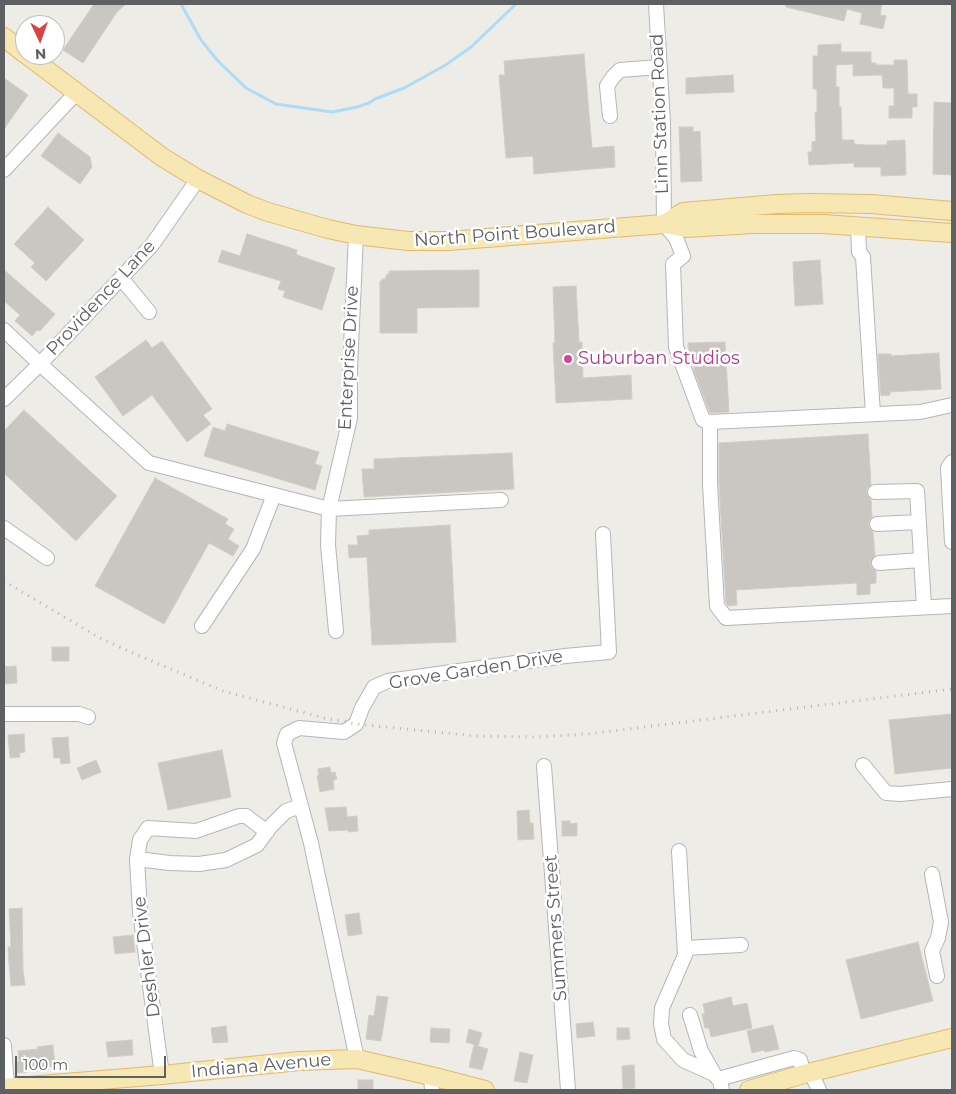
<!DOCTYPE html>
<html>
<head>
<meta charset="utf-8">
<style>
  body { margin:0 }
  #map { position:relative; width:956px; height:1094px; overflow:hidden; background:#eeece6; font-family:Montserrat,sans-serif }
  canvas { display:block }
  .frame { position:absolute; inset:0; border:5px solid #5d6164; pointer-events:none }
  .north { position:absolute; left:15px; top:15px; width:50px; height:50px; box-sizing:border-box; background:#fff; border:1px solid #bec0c1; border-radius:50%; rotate:177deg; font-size:14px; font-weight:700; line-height:20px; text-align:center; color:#5d6164 }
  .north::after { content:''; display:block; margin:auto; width:18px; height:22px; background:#d74543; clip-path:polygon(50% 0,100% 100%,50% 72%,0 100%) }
  .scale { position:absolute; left:15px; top:1056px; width:151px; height:22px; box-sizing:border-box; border:2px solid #5d6164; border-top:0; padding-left:6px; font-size:15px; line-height:18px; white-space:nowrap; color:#5d6164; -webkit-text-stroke:4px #fff; paint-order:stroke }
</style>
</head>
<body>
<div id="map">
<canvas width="956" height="1094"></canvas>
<div class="frame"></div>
<div class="north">N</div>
<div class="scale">100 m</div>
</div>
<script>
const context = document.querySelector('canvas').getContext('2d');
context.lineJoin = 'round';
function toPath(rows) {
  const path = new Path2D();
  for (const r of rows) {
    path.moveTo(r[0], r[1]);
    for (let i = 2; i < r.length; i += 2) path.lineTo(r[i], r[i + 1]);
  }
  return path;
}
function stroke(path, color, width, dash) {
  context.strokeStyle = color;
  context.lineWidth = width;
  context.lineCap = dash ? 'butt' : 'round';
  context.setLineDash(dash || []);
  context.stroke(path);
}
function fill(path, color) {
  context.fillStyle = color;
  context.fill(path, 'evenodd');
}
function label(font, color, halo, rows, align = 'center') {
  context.font = font + ' Montserrat,sans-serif';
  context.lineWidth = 5;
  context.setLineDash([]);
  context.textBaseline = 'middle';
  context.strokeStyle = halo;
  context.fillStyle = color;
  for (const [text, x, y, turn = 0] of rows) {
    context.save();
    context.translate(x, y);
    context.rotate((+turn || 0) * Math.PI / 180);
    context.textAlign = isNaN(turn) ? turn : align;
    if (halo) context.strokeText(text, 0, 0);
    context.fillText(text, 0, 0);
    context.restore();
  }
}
const stream = toPath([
  [181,4,201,40,217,60,246,88,276,104,332,112,357,107,369,103,375,99,404,88,444,66,471,47,516,4]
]);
const building = toPath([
  [94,4,126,4,117,12,83,63,63,50,94,4],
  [786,4,882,4,880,15,886,16,883,29,860,24,862,13,847,9,844,21,786,7,786,4],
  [841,44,841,52,871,52,871,63,876,63,876,65,894,65,894,60,907,60,908,94,917,94,917,107,912,107,912,118,889,118,889,106,894,106,894,88,883,88,882,75,853,76,853,64,836,65,836,87,839,87,839,107,841,107,842,140,854,140,854,144,866,145,887,145,887,141,905,140,906,175,881,176,881,167,854,167,854,163,809,165,808,152,812,152,812,142,816,141,815,112,817,112,817,89,813,89,813,56,818,56,818,45,841,44],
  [584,54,592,148,614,146,615,167,534,174,533,156,506,158,499,75,505,75,504,61,584,54],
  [733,75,734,92,686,94,686,78,733,75],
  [4,78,28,95,4,129,4,78],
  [934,102,952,103,952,175,933,174,934,102],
  [679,127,693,127,693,132,700,131,702,181,681,182,679,127],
  [58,133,90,157,92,167,80,184,41,156,58,133],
  [48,207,84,240,46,281,31,267,35,263,14,244,48,207],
  [247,234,297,250,296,254,300,256,335,268,322,310,283,297,285,291,278,289,281,281,218,262,222,250,240,256,247,234],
  [820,260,823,304,795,306,793,262,820,260],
  [4,270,55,314,40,331,37,330,32,336,15,321,20,315,4,301,4,270],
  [479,270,479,307,417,308,417,333,380,333,380,281,382,281,382,279,385,279,387,274,389,274,389,271,479,270],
  [576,286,579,342,582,342,583,378,631,375,632,399,556,403,553,343,555,343,553,287,576,286],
  [146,340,152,348,162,341,212,409,203,415,211,424,187,442,152,395,123,416,95,377,146,340],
  [725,342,729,412,710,413,694,371,694,362,691,362,689,357,688,343,725,342],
  [939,353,941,389,890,392,890,395,881,396,878,354,891,354,891,356,939,353],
  [24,410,117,496,76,541,4,473,4,431,24,410],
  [227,424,319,452,315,464,322,466,315,490,204,456,213,427,225,431,227,424],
  [868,434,871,485,867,488,866,493,871,500,872,517,869,520,868,525,873,532,875,555,870,563,872,568,876,571,876,583,870,584,870,594,857,595,857,583,736,590,737,605,728,606,726,603,719,484,719,443,868,434],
  [512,453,514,489,364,497,362,469,374,469,374,459,512,453],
  [155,478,228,519,225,524,234,529,228,539,239,546,233,556,209,543,164,624,95,586,155,478],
  [450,525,456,642,372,645,367,557,349,558,348,545,358,545,357,536,369,535,369,530,450,525],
  [52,647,69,647,69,661,52,661,52,647],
  [16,666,17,683,4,684,4,667,16,666],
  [952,714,952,768,895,774,889,720,952,714],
  [24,734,25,752,19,753,20,757,10,758,8,735,24,734],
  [68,737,70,763,61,764,60,758,54,758,52,738,68,737],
  [222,750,231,797,168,810,158,763,222,750],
  [96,760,101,772,82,780,77,768,96,760],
  [330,767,331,773,335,772,337,779,333,780,334,789,320,792,317,776,319,775,318,769,330,767],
  [346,807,347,817,357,816,358,831,348,832,348,830,329,831,325,808,346,807],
  [529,810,530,823,533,823,534,839,518,840,517,811,529,810],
  [562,821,570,821,570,824,577,823,577,836,562,836,562,821],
  [22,908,23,970,25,985,11,986,9,963,8,947,11,947,9,909,22,908],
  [359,913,362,934,348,936,345,915,359,913],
  [133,935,135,952,115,954,113,937,133,935],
  [918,942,933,1001,861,1019,846,960,918,942],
  [377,996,388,997,381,1041,366,1039,369,1015,374,1016,377,996],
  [731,997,733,1006,747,1003,752,1028,711,1037,709,1028,705,1028,702,1014,705,1013,703,1004,731,997],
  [593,1022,595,1036,577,1038,576,1024,593,1022],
  [773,1025,779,1049,765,1052,764,1050,752,1053,747,1031,773,1025],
  [226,1026,228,1042,213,1043,211,1028,226,1026],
  [431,1028,450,1029,449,1043,430,1042,431,1028],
  [617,1028,629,1028,630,1039,617,1040,617,1028],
  [469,1029,482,1033,478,1046,466,1042,469,1029],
  [132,1040,133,1055,108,1057,106,1042,132,1040],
  [53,1045,55,1066,27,1069,27,1072,17,1073,16,1062,19,1062,18,1051,38,1049,37,1047,53,1045],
  [474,1045,488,1049,482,1070,469,1067,474,1045],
  [520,1052,533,1055,527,1083,514,1081,520,1052],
  [634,1065,635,1088,623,1089,622,1066,634,1065],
  [358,1080,373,1080,373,1090,358,1090,358,1080]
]);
const minor = toPath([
  [656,4,663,123,664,224,676,238,683,256,673,264,676,347,703,420,710,422],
  [610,116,607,86,613,77,620,70,660,67],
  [4,170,76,93],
  [198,179,152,245,40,364,149,463,329,509,501,500],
  [858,226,859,252,863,257,873,414],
  [121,278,149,312],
  [4,330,40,364,4,399],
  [952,405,920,412,710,422,710,484,717,606,726,618,952,606],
  [952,462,948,468,952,542],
  [875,492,917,491,924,607],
  [877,524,919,522],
  [4,528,47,558],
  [879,563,921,560],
  [202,626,253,549,274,495],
  [336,631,328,545,329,509,350,418,350,369,356,235],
  [4,714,79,714,88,717],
  [863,765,886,793,900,794,952,789],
  [544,766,568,1090],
  [679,851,685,955,662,1008,661,1024,664,1039,683,1060,714,1074,720,1081],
  [137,859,170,863,199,864,226,860,257,845,270,827,286,811,301,806],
  [932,874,941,922,938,938,932,951,937,976],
  [685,948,741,945],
  [690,1015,701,1051,714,1074],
  [4,1045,7,1087],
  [357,1059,311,843,284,743,287,734,299,728,344,732,356,724,362,708,374,687,388,681,565,656,609,652,603,534],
  [811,1073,819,1090],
  [162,1075,140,912,137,859,140,840,148,828,196,831,239,816,246,816,267,832],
  [431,1076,432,1090],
  [722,1090,720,1081,722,1078,794,1058,800,1060,804,1074]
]);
const major = toPath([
  [4,37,25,54],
  [27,55,162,157,198,179,247,204,268,212,328,229,356,235,408,241,448,241,664,224,686,228,753,224,823,224,952,233],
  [664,224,683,212,777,204,808,203,871,204,952,211],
  [4,1088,162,1075,299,1061,357,1059,431,1076,485,1090],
  [749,1090,804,1074,952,1038]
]);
const rail = toPath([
  [4,581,98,637,135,654,223,691,324,718,356,724,476,736,534,737,588,734,952,689]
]);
const markers = [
  [568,359,5,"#d1479c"]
];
const streetNames = [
  ["Linn Station Road",660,114,-92],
  ["North Point Boulevard",515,234,-4],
  ["Providence Lane",101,298,-47],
  ["Enterprise Drive",349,358,-87],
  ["Grove Garden Drive",476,670,-9],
  ["Summers Street",556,928,-94],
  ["Deshler Drive",147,957,-97],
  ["Indiana Avenue",261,1066,-5]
];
const hotelNames = [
  ["Suburban Studios",578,359]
];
stroke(stream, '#aedbf6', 3);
fill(building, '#cac7c2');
stroke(building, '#d2cdc5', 1);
stroke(minor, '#b3b6b9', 16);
stroke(major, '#e3b96a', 20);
stroke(minor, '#fff', 14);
stroke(major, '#f7e7b2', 18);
stroke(rail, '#b3b4b4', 3, [1, 6]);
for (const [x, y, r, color] of markers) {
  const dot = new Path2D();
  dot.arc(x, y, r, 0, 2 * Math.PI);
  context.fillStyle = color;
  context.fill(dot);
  stroke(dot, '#fff', 2);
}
label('18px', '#5d6164', '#fff', streetNames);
label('18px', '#b23c85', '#fff', hotelNames, 'left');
</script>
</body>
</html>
